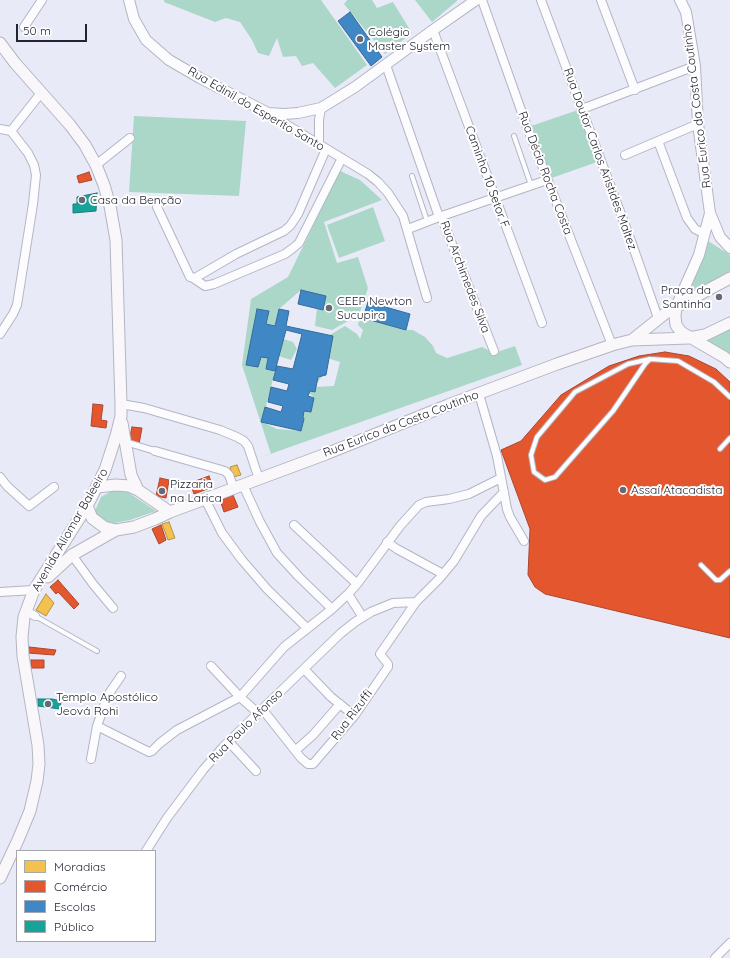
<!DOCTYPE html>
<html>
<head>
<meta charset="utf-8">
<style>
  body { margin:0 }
  #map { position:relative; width:730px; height:958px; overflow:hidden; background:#e9eaf7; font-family:Quicksand,sans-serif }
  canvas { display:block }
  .legend { position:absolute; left:16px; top:850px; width:140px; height:92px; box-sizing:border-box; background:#fff; border:1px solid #a7a7ad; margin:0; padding:5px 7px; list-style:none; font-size:12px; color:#232332 }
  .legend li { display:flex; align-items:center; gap:8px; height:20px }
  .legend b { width:20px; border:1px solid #a7a7ad }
  .scale { position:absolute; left:16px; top:24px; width:71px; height:18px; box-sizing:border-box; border:2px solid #232332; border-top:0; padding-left:5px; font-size:12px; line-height:14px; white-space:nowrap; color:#232332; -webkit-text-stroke:3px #fff; paint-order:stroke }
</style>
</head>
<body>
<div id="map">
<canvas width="730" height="958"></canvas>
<ul class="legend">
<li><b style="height:11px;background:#f2c14e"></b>Moradias</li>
<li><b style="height:11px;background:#e4572e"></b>Comércio</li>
<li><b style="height:11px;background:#3f88c5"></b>Escolas</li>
<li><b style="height:11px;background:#17a398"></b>Público</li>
</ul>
<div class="scale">50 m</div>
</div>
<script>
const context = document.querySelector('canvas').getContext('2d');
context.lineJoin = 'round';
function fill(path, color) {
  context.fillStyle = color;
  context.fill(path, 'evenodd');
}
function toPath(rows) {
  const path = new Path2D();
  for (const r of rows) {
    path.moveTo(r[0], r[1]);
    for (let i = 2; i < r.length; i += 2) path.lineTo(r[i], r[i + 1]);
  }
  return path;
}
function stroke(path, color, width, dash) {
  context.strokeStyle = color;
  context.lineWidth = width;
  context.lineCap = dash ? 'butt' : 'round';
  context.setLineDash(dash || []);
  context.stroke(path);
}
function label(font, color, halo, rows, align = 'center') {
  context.font = font + ' Quicksand,sans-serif';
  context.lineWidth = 4;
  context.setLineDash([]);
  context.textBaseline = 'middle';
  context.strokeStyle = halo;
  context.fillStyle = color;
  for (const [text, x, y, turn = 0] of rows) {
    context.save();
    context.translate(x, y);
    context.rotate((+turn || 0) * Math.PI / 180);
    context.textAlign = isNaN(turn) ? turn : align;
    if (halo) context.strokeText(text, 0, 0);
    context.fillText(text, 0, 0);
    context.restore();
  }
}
const green = toPath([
  [164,0,321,0,367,65,335,88,313,63,302,66,296,56,283,57,277,38,269,56,258,53,252,40,240,22,226,18,215,22,164,2],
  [347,0,372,0,377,8,393,2,412,33,385,54,344,4],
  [415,0,457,0,457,1,432,22],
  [581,109,600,161,546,180,528,127],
  [134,116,246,121,239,196,129,192],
  [340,171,360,180,382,200,324,222,337,263,358,257,368,288,359,315,332,330,315,326,317,308,323,310,326,296,301,290,279,309,275,326,266,324,269,311,257,309,253,328,277,334,277,337,293,342,297,349,291,360,269,353,266,369,275,371,262,422,277,429,301,431,304,419,300,413,304,411,311,412,314,398,292,373,323,375,314,387,334,386,340,362,327,358,328,336,345,326,357,334,360,339,363,330,358,325,360,317,406,330,413,330,425,337,433,346,436,353,447,358,482,347,494,353,515,346,522,365,256,459,271,454,242,365,251,299,288,277],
  [373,207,385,241,339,258,327,225],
  [708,241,730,255,730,273,689,294],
  [730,327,730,356,706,339],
  [113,490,126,491,156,511,130,520,109,524,100,518,95,511,101,497]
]);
const homes = toPath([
  [237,465,241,475,233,477,230,467,237,465],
  [169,522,175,538,168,540,162,524,169,522],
  [46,594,54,603,46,616,36,610,46,594]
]);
const shops = toPath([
  [89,172,92,180,79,183,77,176,89,172],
  [665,352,689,356,716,369,730,382,730,638,545,594,535,587,528,575,530,529,501,450,521,441,561,395,609,366,639,356,665,352],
  [93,404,103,405,101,420,107,421,106,428,91,426,93,404],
  [132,427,142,428,139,444,129,442,132,427],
  [209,476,213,487,194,494,190,483,209,476],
  [160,478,169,480,166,498,156,496,160,478],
  [233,495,238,507,224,512,220,500,233,495],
  [161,525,166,540,159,544,152,529,161,525],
  [58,580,79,604,74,609,58,592,56,594,50,587,58,580],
  [29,647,56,650,54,655,28,653,29,647],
  [31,660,44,660,44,668,31,668,31,660]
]);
const schools = toPath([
  [350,12,382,57,371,66,338,21,350,12],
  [301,290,326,296,323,310,298,304,301,290],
  [368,302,410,314,406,330,363,318,368,302],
  [257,309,269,311,266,324,275,326,279,309,289,311,286,326,333,336,326,375,318,377,315,392,310,391,308,396,314,398,311,412,304,411,303,417,304,419,301,431,261,422,265,407,281,412,283,406,268,402,271,387,287,391,289,384,273,380,277,366,293,369,302,334,286,330,275,371,266,369,268,358,261,357,258,367,246,365,257,309]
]);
const public = toPath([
  [97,193,96,211,73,213,73,204,77,204,77,197,97,193],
  [38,699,52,699,61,701,60,709,38,706,38,699]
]);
const service = toPath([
  [514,136,531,185],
  [412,176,427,221],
  [650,359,628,364,575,392,537,437,531,455,534,472,545,480,555,477,613,411,645,364,650,359,678,361,714,382,730,397],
  [720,449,730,438],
  [701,565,716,580,720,580,730,571],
  [35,616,97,651]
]);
const pedestrian = toPath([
  [125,442,155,451]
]);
const minor = toPath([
  [482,0,527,127,612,345],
  [541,0,631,241,658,318],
  [601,0,635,90],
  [24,27,42,0],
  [433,30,542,323],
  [386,65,439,217],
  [582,109,695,66],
  [269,114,368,174,378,182,388,193,403,216,427,298],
  [0,129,11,131,28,153,34,165,36,175,33,204,17,305,13,314,0,334],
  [11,131,41,93],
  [658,141,687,218,695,229,705,234],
  [319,144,319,120,321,108],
  [625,155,698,124],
  [96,165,130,138],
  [157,207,190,277,195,278,236,254,284,231,290,226,298,214,326,149],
  [441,216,494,351],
  [408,229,439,217,547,180],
  [193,278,205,286,214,284,285,254,293,248,299,243,342,158],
  [479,394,497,456,507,509,510,517,524,541],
  [121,404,144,408,220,430,237,437,244,441,248,446,259,479],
  [155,451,225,471,229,475,234,489],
  [0,477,7,486,29,506,54,487],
  [243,485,260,522,277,553,299,577,332,609],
  [205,499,222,533,242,560,267,589,307,628],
  [294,525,357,584],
  [387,542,397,549,443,574],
  [72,555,93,584,113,608],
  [0,592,34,590],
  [348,594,362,616],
  [26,611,35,616],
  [211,666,240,697,259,714],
  [304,669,331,697,346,709,355,715],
  [263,710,301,758,308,764,313,764,355,715,388,667,388,664,380,654,416,602],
  [97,726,149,752,152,751,160,743,177,730,240,697,284,647,332,609,348,594,357,584,400,526,419,505,426,502,449,499,469,494,501,478],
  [229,742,256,771],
  [296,750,313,735,340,704],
  [91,759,97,726,108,695,121,676],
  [146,851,167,818,203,770,223,747,341,633,355,622,371,612,393,603,416,602,439,579,454,561,481,516,504,492],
  [715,958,730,943]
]);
const tertiary = toPath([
  [129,0,134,19,146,40,169,60,200,78,268,113,284,114,298,113,321,108,355,87,433,30,476,0],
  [680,0,686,12,695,66,698,124,710,213,720,237,730,248],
  [676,307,699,255,710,213]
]);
const secondary = toPath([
  [0,43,15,63,70,125,85,145,96,165,104,185,110,206,116,240,121,404,121,416,116,436,105,470,87,506,34,590,24,617,22,637,23,656,38,745,39,764,37,781,30,811,18,840,0,878],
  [676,307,675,316,676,325,681,332,724,357,730,362],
  [632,340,667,312,730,278],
  [122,423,131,475,138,490],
  [97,487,116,485,129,486,138,490,170,512],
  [87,506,92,518,104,527,116,530,134,527,155,519,170,512,326,454,448,405,557,364,612,345,632,340,689,338,705,335,730,323],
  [48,577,72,555,116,530]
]);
const markers = [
  [360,39,4,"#686977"],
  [82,200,4,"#686977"],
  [719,297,4,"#686977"],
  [329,308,4,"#686977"],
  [623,490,4,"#686977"],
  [162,491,4,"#686977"],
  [48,704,4,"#686977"]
];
const poiNames = [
  ["Colégio",368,32],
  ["Master System",368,46],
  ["Casa da Benção",90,200],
  ["Praça da",711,290,"right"],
  ["Santinha",711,304,"right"],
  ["CEEP Newton",337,301],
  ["Sucupira",337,315],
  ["Pizzaria",170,484],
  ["na Larica",170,498],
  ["Assaí Atacadista",631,490],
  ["Templo Apostólico",56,697],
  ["Jeová Rohi",56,711]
];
const streetNames = [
  ["Rua Eurico da Costa Coutinho",697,106,-97],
  ["Rua Edinil do Esperito Santo",256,109,30],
  ["Rua Doutor Carlos Aristides Maltez",600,159,70],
  ["Rua Décio Rocha Costa",545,173,69],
  ["Caminho 10 Setor F",487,177,70],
  ["Rua Archimedes Silva",465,277,69],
  ["Rua Eurico da Costa Coutinho",401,424,-21],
  ["Avenida Aliomar Baleeiro",70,530,-60],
  ["Rua Rizuffi",352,715,-53],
  ["Rua Paulo Afonso",246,726,-45]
];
fill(green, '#abd7c9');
fill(homes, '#f2c14e');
stroke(homes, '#b49246', 1);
fill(shops, '#e4572e');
stroke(shops, '#aa472f', 1);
fill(schools, '#3f88c5');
stroke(schools, '#376a99', 1);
fill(public, '#17a398');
stroke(public, '#1b7d79', 1);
stroke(service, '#b4b5c2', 6);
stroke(pedestrian, '#b4b5c2', 8);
stroke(minor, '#b4b5c2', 10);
stroke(tertiary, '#b4b5c2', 12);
stroke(secondary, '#b4b5c2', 13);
stroke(service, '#fcfcfe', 4);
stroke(pedestrian, '#fcfcfe', 6);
stroke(minor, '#fcfcfe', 8);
stroke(tertiary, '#fcfcfe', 10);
stroke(secondary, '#f9f7fa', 11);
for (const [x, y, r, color] of markers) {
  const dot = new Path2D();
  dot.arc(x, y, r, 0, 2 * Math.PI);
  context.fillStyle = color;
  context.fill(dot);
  stroke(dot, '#fff', 1.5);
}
label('12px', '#232332', '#fff', poiNames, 'left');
label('12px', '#232332', '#fff', streetNames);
</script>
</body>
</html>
